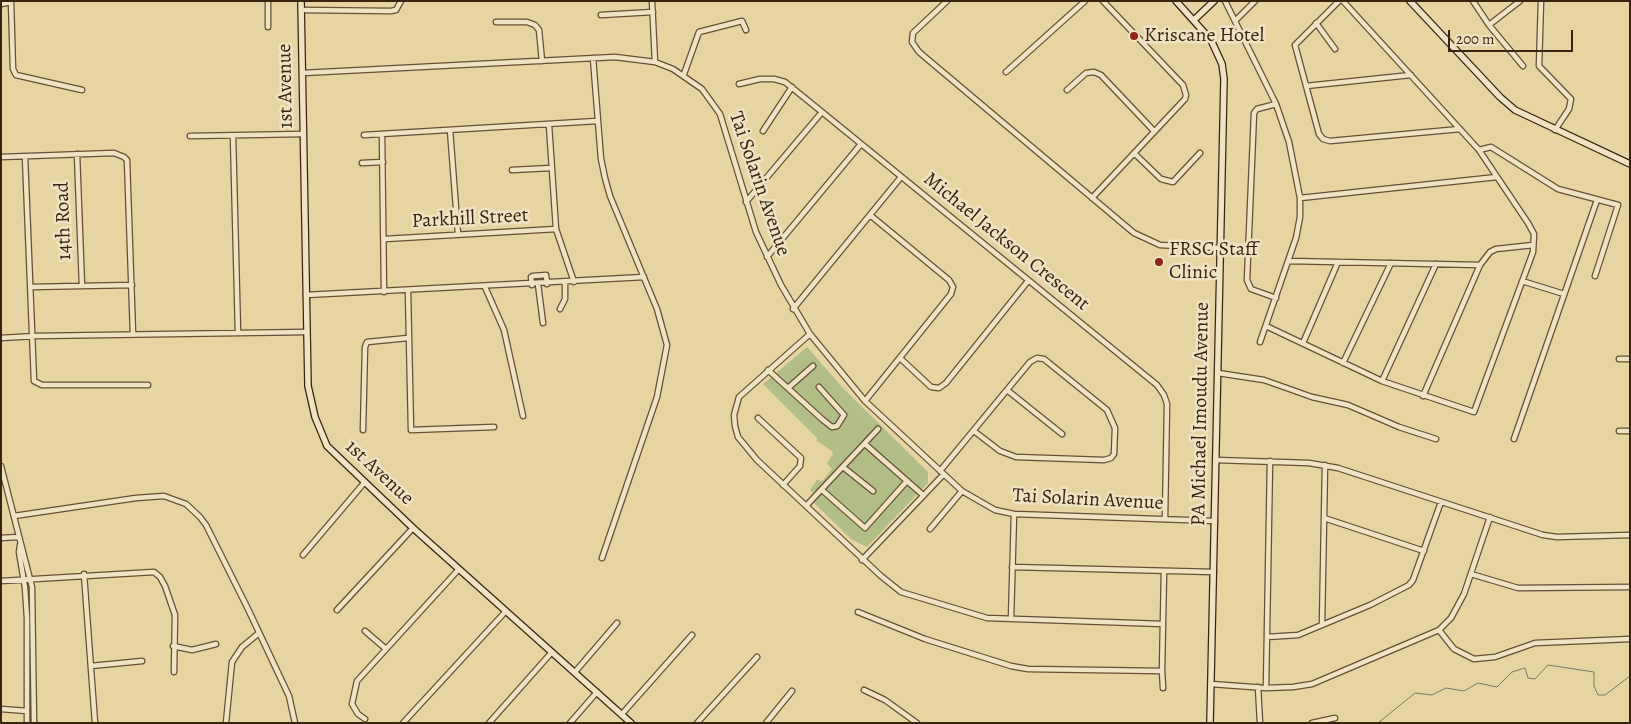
<!DOCTYPE html>
<html>
<head>
<meta charset="utf-8">
<style>
  body { margin:0 }
  #map { position:relative; width:1631px; height:724px; overflow:hidden; background:#e7d4a3; font-family:Alegreya,serif }
  canvas { display:block }
  .frame { position:absolute; inset:0; border:2px solid #392410; pointer-events:none }
  .scale { position:absolute; left:1448px; top:30px; width:125px; height:22px; box-sizing:border-box; border:2px solid #392410; border-top:0; padding-left:6px; font-size:15px; line-height:18px; white-space:nowrap; color:#392410; -webkit-text-stroke:4px #efe3c3; paint-order:stroke }
</style>
</head>
<body>
<div id="map">
<canvas width="1631" height="724"></canvas>
<div class="frame"></div>
<div class="scale">200 m</div>
</div>
<script>
const context = document.querySelector('canvas').getContext('2d');
context.lineJoin = 'round';
function fill(path, color) {
  context.fillStyle = color;
  context.fill(path, 'evenodd');
}
function toPath(rows) {
  const path = new Path2D();
  for (const r of rows) {
    path.moveTo(r[0], r[1]);
    for (let i = 2; i < r.length; i += 2) path.lineTo(r[i], r[i + 1]);
  }
  return path;
}
function stroke(path, color, width, dash) {
  context.strokeStyle = color;
  context.lineWidth = width;
  context.lineCap = dash ? 'butt' : 'round';
  context.setLineDash(dash || []);
  context.stroke(path);
}
function label(font, color, halo, rows, align = 'center') {
  context.font = font + ' Alegreya,serif';
  context.lineWidth = 5;
  context.setLineDash([]);
  context.textBaseline = 'middle';
  context.strokeStyle = halo;
  context.fillStyle = color;
  for (const [text, x, y, turn = 0] of rows) {
    context.save();
    context.translate(x, y);
    context.rotate((+turn || 0) * Math.PI / 180);
    context.textAlign = isNaN(turn) ? turn : align;
    if (halo) context.strokeText(text, 0, 0);
    context.fillText(text, 0, 0);
    context.restore();
  }
}
const green = toPath([
  [807,347,842,387,928,472,928,483,867,547,851,539,809,498,813,493,810,490,817,480,822,481,832,469,827,463,833,454,832,451,817,441,817,438,763,384]
]);
const stream = toPath([
  [1378,723,1415,693,1432,695,1446,688,1464,691,1478,683,1497,687,1512,672,1525,668,1528,678,1535,679,1548,665,1594,672,1594,686,1598,695,1605,695,1630,676]
]);
const street = toPath([
  [11,1,13,69,16,75,82,90],
  [268,1,268,27],
  [652,1,655,62],
  [947,1,913,33,912,42,919,52,1134,233,1160,245,1221,248],
  [1225,1,1276,104,1289,142,1300,198,1300,217,1296,238,1260,342],
  [1339,1,1295,45,1319,134,1323,139,1330,141,1460,129],
  [1473,1,1489,25,1520,1],
  [1541,1,1539,66,1571,99,1569,109,1555,130],
  [1,4,11,2],
  [301,10,391,11,396,10,401,1],
  [601,15,653,12],
  [1236,20,1255,1],
  [496,22,527,22,535,25,539,30,542,61],
  [1316,23,1335,49],
  [1489,25,1523,66],
  [593,58,601,159,605,178,610,196,657,309,667,345,657,397,602,558],
  [1006,72,1085,1],
  [303,73,615,57,655,62,673,69,702,89,720,114,756,232,781,285,810,334,865,401,962,491,995,510,1014,514,1215,521],
  [684,74,699,32,742,21,746,30],
  [739,84,760,79,774,79,785,82,822,112],
  [1306,86,1411,75],
  [1067,90,1086,73,1094,72,1101,75,1154,131],
  [549,125,556,229,574,282],
  [450,130,458,234],
  [763,131,792,87],
  [382,134,384,292],
  [364,135,597,121],
  [190,136,303,134],
  [233,136,238,333],
  [1479,150,1491,147,1558,189,1618,205,1595,276],
  [1134,153,1161,179,1173,182,1200,153],
  [77,154,82,286],
  [1,157,114,153,124,157,127,160,133,334],
  [25,157,34,381,42,385,148,385],
  [362,163,383,162],
  [512,170,551,168],
  [1092,198,1185,99,1186,95,1183,85,1103,1],
  [1300,198,1497,177],
  [746,202,822,112,1157,385,1164,395,1167,404,1165,519],
  [385,239,556,229],
  [767,257,861,144],
  [1289,261,1480,265,1490,252,1496,249,1533,245],
  [1522,281,1564,294],
  [538,284,543,323],
  [532,285,531,277,533,276,546,275,547,284],
  [31,287,132,285],
  [485,287,504,330,523,416],
  [408,292,411,430,494,427],
  [306,295,644,277],
  [1276,298,1251,289,1247,280,1254,113,1257,109,1276,104],
  [560,309,565,299,565,283],
  [793,309,901,177],
  [1266,326,1382,381,1474,412,1533,252,1534,234,1528,223,1479,150,1343,1],
  [810,334,739,397,734,415,735,426,738,437,757,460,881,576,901,592,987,618,1163,624],
  [1,338,35,336,307,332],
  [1303,343,1338,262],
  [900,358,931,387,939,388,946,383,1028,281],
  [1619,359,1630,359],
  [1343,363,1391,263],
  [768,370,823,420,832,427,837,426,844,415,819,387],
  [1218,373,1264,380,1312,397,1348,405,1399,427,1436,439],
  [1382,381,1436,264],
  [788,388,813,366],
  [1007,390,1062,434],
  [1423,396,1480,265],
  [865,401,951,294,953,287,949,280,870,215],
  [758,418,801,458,800,466,783,485],
  [363,430,365,347,367,342,408,338],
  [1619,431,1630,431],
  [1514,439,1597,200],
  [865,444,923,495],
  [1216,460,1309,463,1338,468,1543,535,1557,537,1630,535],
  [1,466,32,587,34,723],
  [843,467,873,491],
  [940,471,1030,362,1037,358,1044,359,1107,410,1115,428,1114,454,1111,458,1104,460,1016,457,1000,451,974,431],
  [822,490,865,528,907,481],
  [806,506,878,429],
  [14,516,136,498,164,496,186,504,200,517,206,525,248,609,289,696,295,723],
  [1324,518,1424,551],
  [930,529,962,491],
  [1,538,18,537],
  [20,545,19,552,25,588,27,618,27,723],
  [303,555,364,483],
  [862,560,943,475],
  [1012,567,1214,572],
  [84,574,95,723],
  [1471,574,1518,588,1630,587],
  [1,581,154,572,160,577,165,586,175,615,174,672],
  [337,610,413,528],
  [858,612,925,639,1011,666,1028,669,1162,671,1164,571],
  [1011,619,1014,514],
  [1322,625,1325,465],
  [1439,630,1454,649,1474,659,1495,657,1535,643,1630,639],
  [365,631,386,649],
  [1267,637,1298,635,1370,605,1409,585,1413,580,1441,502],
  [173,646,192,650,216,644],
  [91,666,142,661],
  [1162,671,1163,688],
  [575,672,617,623],
  [1211,684,1266,688,1293,687,1312,684,1439,630,1451,618,1464,594,1490,517],
  [1258,687,1260,723],
  [1266,688,1270,461],
  [864,690,885,700,917,723],
  [1,709,27,711],
  [622,714,692,635],
  [365,719,358,714,352,704,357,681,459,569],
  [226,723,232,662,242,647,259,633],
  [403,723,506,611],
  [489,723,552,652],
  [570,723,597,692],
  [697,723,757,657],
  [766,723,792,691],
  [1312,723,1335,718]
]);
const secondary = toPath([
  [301,1,308,386,315,417,327,446,413,528,631,723],
  [1176,1,1211,40,1222,64,1224,79,1210,723],
  [1410,1,1500,97,1515,110,1630,164],
  [1194,20,1214,1]
]);
const markers = [
  [1134,36,5,"#8f2418"],
  [1159,262,5,"#8f2418"]
];
const poiNames = [
  ["Kriscane Hotel",1144,36],
  ["FRSC Staff",1169,250],
  ["Clinic",1169,273]
];
const streetNames = [
  ["1st Avenue",286,86,-91],
  ["Tai Solarin Avenue",759,184,71],
  ["Parkhill Street",470,219,-3],
  ["14th Road",64,221,-92],
  ["Michael Jackson Crescent",1006,242,39],
  ["PA Michael Imoudu Avenue",1201,414,-89],
  ["1st Avenue",379,473,43],
  ["Tai Solarin Avenue",1088,500,3]
];
fill(green, '#b2bd88');
stroke(stream, '#717d6b', 1);
stroke(street, '#645035', 7);
stroke(secondary, '#392410', 8);
stroke(street, '#efe3c3', 4.5);
stroke(secondary, '#efe3c3', 5.5);
for (const [x, y, r, color] of markers) {
  const dot = new Path2D();
  dot.arc(x, y, r, 0, 2 * Math.PI);
  context.fillStyle = color;
  context.fill(dot);
  stroke(dot, '#efe3c3', 2);
}
label('20px', '#392410', '#efe3c3', poiNames, 'left');
label('20px', '#392410', '#efe3c3', streetNames);
</script>
</body>
</html>
